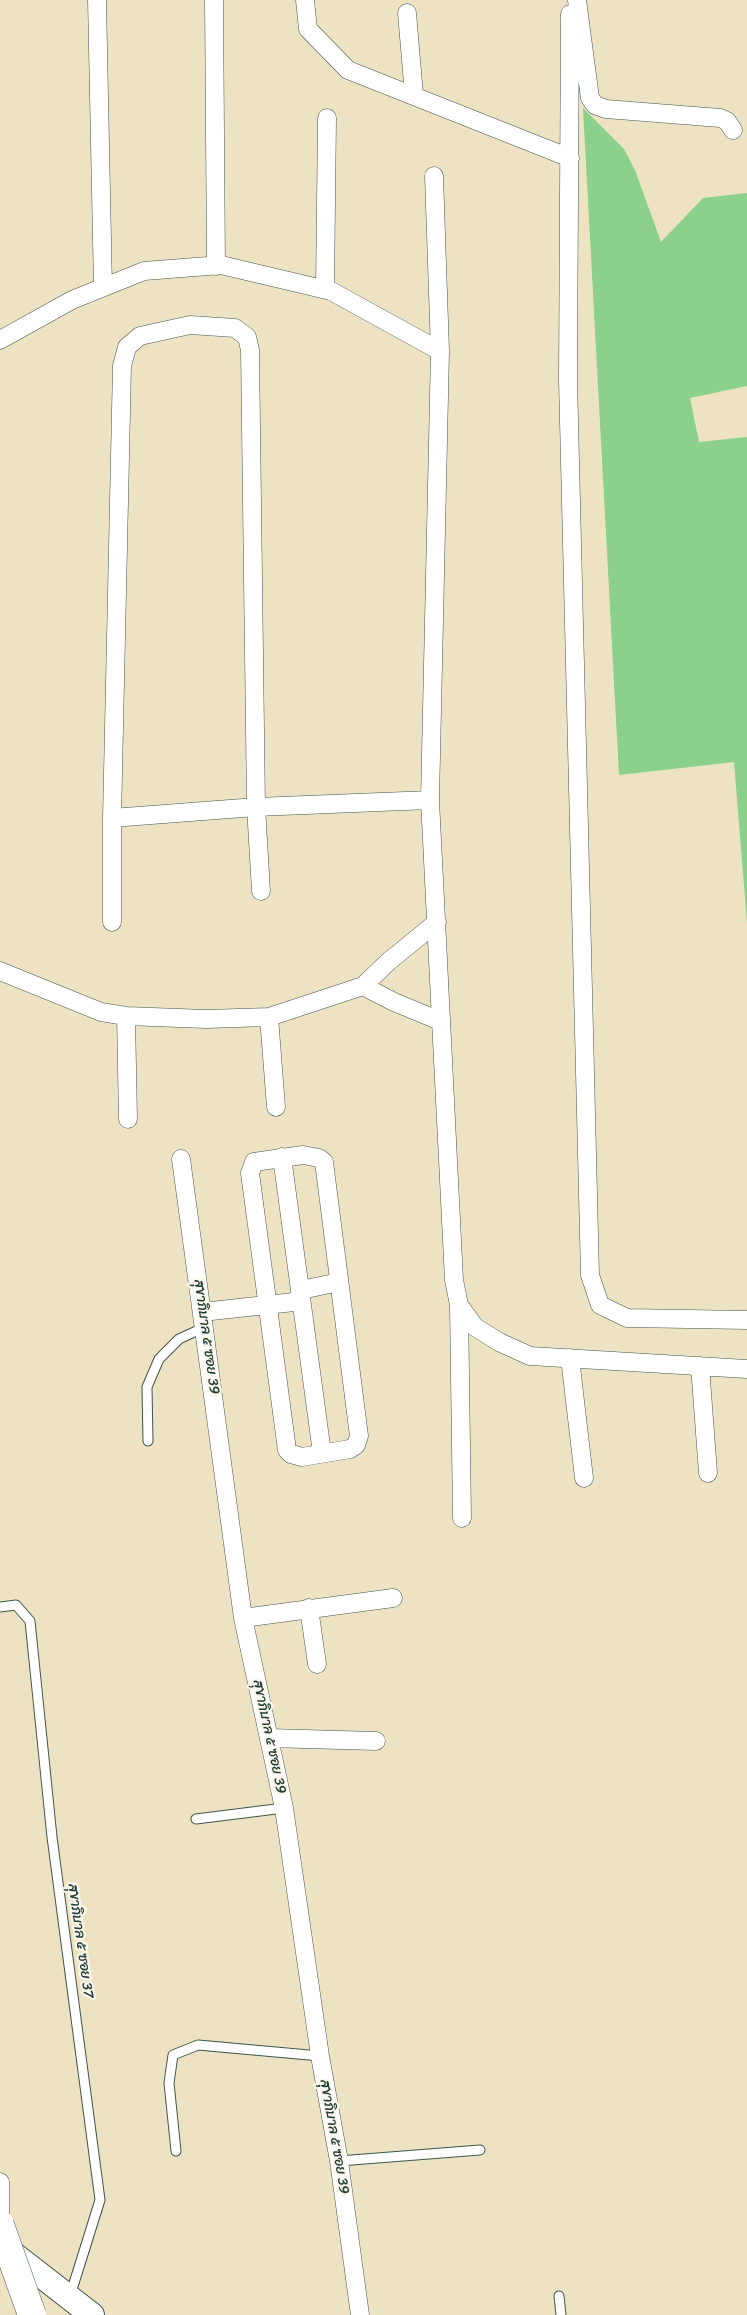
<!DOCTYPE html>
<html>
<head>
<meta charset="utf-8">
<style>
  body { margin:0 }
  canvas { display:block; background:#ede3c3 }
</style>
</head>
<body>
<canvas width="747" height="2315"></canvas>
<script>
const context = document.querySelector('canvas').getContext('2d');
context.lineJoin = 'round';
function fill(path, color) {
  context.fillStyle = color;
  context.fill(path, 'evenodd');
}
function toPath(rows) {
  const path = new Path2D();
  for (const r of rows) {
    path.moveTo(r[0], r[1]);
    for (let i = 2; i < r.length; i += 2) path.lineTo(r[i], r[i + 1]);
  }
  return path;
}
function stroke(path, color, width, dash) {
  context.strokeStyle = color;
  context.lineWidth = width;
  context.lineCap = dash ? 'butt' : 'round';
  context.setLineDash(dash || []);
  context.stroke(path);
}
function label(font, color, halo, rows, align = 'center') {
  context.font = font + ' Sriracha,"Playpen Sans Thai",sans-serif';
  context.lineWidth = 4.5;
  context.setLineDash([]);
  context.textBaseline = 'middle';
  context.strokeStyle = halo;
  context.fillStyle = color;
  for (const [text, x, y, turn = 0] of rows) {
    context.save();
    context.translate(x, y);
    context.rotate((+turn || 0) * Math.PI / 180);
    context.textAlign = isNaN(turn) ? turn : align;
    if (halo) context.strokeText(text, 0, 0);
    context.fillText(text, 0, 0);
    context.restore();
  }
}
const green = toPath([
  [583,108,624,149,635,170,661,242,703,198,747,193,747,386,690,398,699,442,747,437,747,923,734,762,619,775]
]);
const lane = toPath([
  [148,1441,147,1387,159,1359,179,1339,205,1327],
  [0,1607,16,1605,30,1621,52,1837,100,2200,70,2296],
  [196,1819,284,1808],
  [176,2151,169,2083,173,2055,198,2045,320,2056],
  [339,2161,480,2150],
  [559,2296,561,2315]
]);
const street = toPath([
  [97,0,103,287],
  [214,0,216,266],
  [305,0,308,29,348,70,570,158],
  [577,0,590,98,595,105,606,109,720,118,727,121,733,130],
  [407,13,414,95],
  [570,14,568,380,590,1275,600,1305,627,1318,747,1320],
  [434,176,440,351,430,800,454,1280,459,1305,475,1327,499,1342,530,1356,747,1369],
  [325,289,327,118],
  [0,340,72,300,144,271,221,265,331,291,440,351],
  [112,818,256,807,430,800],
  [112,922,112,818,122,366,127,347,140,336,190,325,235,328,247,337,250,350,256,807,261,891],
  [0,971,101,1012,126,1016,206,1019,269,1017,363,986,388,962,437,922],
  [363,986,394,1002,440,1021],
  [126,1016,128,1119],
  [269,1017,276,1107],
  [303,1155,319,1158,324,1162,359,1436,356,1445,350,1449,302,1457,291,1454,287,1450,250,1173,254,1162,303,1155],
  [282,1157,322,1453],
  [181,1159,243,1618,284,1808,320,2056,339,2161,360,2315],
  [459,1305,462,1518],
  [202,1312,294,1302,306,1289,339,1282],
  [570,1358,584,1478],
  [700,1366,708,1473],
  [309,1608,317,1664],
  [243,1618,393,1598],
  [269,1738,376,1741],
  [0,2182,0,2213]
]);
const secondary = toPath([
  [3,2246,92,2315]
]);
const highwayBridge = toPath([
  [0,2225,32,2315]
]);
const streetNames = [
  ["สุขาภิบาล ๕ ซอย 39",206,1337,82],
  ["สุขาภิบาล ๕ ซอย 39",269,1737,78],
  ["สุขาภิบาล ๕ ซอย 37",80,1941,82],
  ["สุขาภิบาล ๕ ซอย 39",334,2137,80]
];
fill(green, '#8bd18c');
stroke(lane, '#3e5649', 11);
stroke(street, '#3e5649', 19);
stroke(secondary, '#3e5649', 26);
stroke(lane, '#fff', 9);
stroke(street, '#fff', 18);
stroke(secondary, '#fff', 24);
stroke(highwayBridge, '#3e5649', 29, []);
stroke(highwayBridge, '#fff', 28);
label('14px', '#1f3d34', '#fbf7ec', streetNames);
</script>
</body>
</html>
